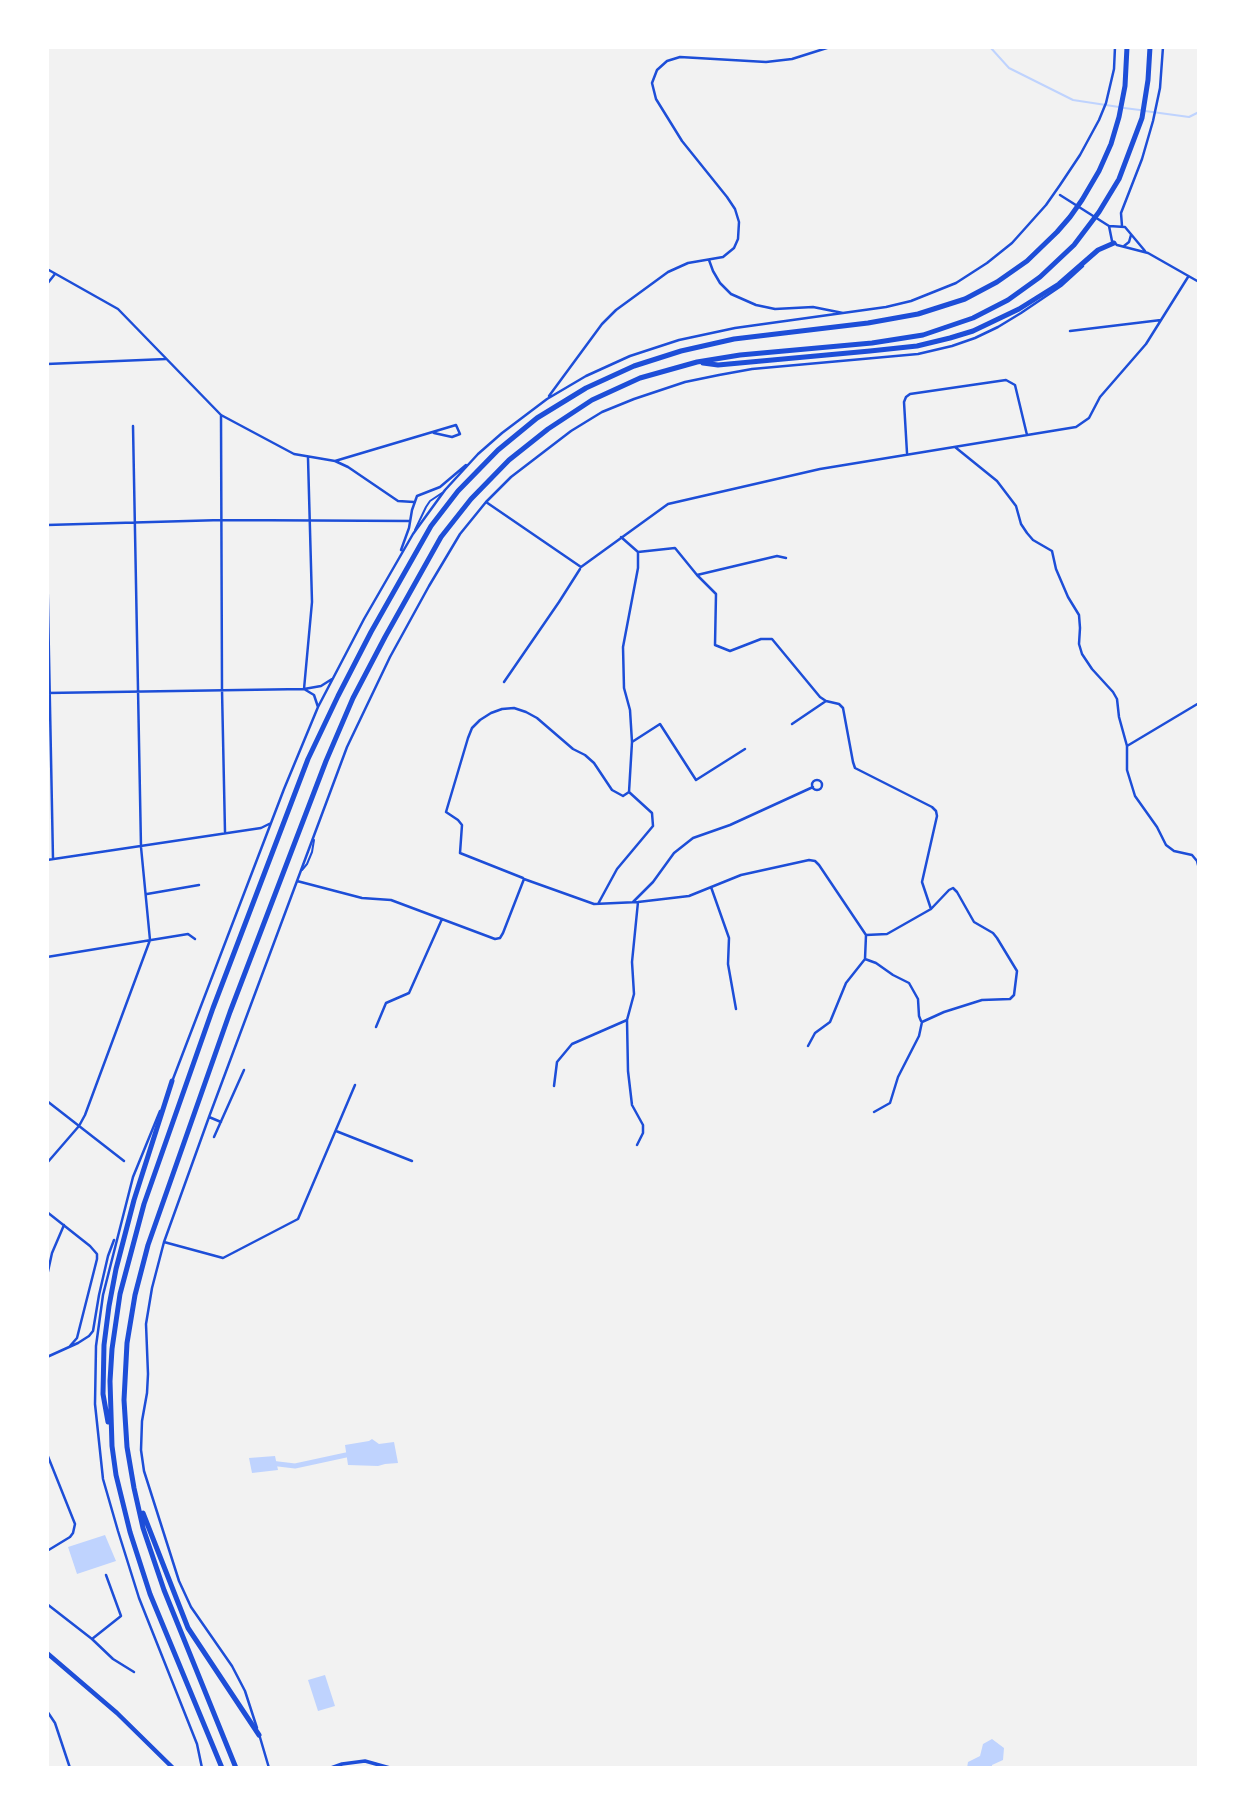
<!DOCTYPE html>
<html>
<head>
<meta charset="utf-8">
<style>
  body { margin:0 }
  #map { position:relative; width:1246px; height:1815px; overflow:hidden; background:#f2f2f2; font-family:"Public Sans",sans-serif }
  canvas { display:block }
  .frame { position:absolute; inset:0; border:49px solid #fff; pointer-events:none }
</style>
</head>
<body>
<div id="map">
<canvas width="1246" height="1815"></canvas>
<div class="frame"></div>
</div>
<script>
const context = document.querySelector('canvas').getContext('2d');
context.lineJoin = 'round';
function fill(path, color) {
  context.fillStyle = color;
  context.fill(path, 'evenodd');
}
function toPath(rows) {
  const path = new Path2D();
  for (const r of rows) {
    if (r.length === 3) {
      path.moveTo(r[0] + r[2], r[1]);
      path.arc(r[0], r[1], r[2], 0, 2 * Math.PI);
      continue;
    }
    path.moveTo(r[0], r[1]);
    for (let i = 2; i < r.length; i += 2) path.lineTo(r[i], r[i + 1]);
  }
  return path;
}
function stroke(path, color, width, dash) {
  context.strokeStyle = color;
  context.lineWidth = width;
  context.lineCap = dash ? 'butt' : 'round';
  context.setLineDash(dash || []);
  context.stroke(path);
}
const water = toPath([
  [372,1439,379,1444,394,1442,398,1463,385,1464,378,1466,348,1465,345,1445,369,1441],
  [275,1456,278,1470,252,1473,249,1458],
  [105,1535,116,1561,77,1574,68,1547],
  [325,1675,335,1706,318,1711,308,1680],
  [992,1739,1004,1748,1003,1760,992,1765,992,1768,967,1768,968,1762,980,1756,983,1744]
]);
const stream = toPath([
  [990,47,1009,68,1073,100,1119,107],
  [1124,108,1140,110],
  [1145,111,1189,117,1199,112]
]);
const canal = toPath([
  [270,1463,295,1466,346,1455]
]);
const service = toPath([
  [415,530,426,507,430,501,442,493],
  [302,870,307,864,312,852,314,840]
]);
const minor = toPath([
  [1060,195,1109,226,1125,227,1145,251],
  [1109,226,1112,241,1117,245,1148,253,1199,282],
  [1122,226,1121,213,1142,159,1153,121,1160,88,1163,47],
  [1124,246,1129,242,1131,235],
  [709,260,713,271,720,283,731,294,756,305,775,309,813,307,843,313],
  [47,269,118,309,221,415,294,454,335,461,348,467,398,501,414,502],
  [47,284,55,274],
  [1070,331,1161,320],
  [47,364,166,359],
  [549,396,602,324,616,310,668,272,688,263,723,257,734,248,738,239,739,222,735,209,727,197,682,141,656,99,652,83,657,70,667,61,680,57,766,62,792,59,830,47],
  [221,415,222,690,225,832],
  [955,447,997,481,1016,506,1021,524,1027,533,1033,540,1052,551,1056,569,1068,597,1079,615,1080,628,1079,644,1082,654,1092,669,1113,692,1117,699,1119,717,1127,746,1127,770,1135,796,1157,827,1166,845,1174,851,1192,855,1197,861,1199,869],
  [907,453,904,402,906,397,910,394,1006,380,1015,385,1027,435],
  [478,454,502,433,547,399,586,376,630,356,679,340,735,328,886,307,911,301,956,283,987,263,1012,243,1046,205,1060,185,1080,155,1099,120,1106,103,1114,69,1115,47],
  [335,461,456,425,460,434,452,437,434,433],
  [486,502,581,567,668,504,820,469,1076,427,1089,418,1100,397,1146,344,1188,277],
  [47,525,222,520,410,521],
  [401,550,409,528,412,510,417,496,440,487,466,465],
  [638,552,675,548,697,575,716,594,715,645,730,651,761,639,772,639,820,697,826,701,839,704,843,708,853,762,855,768,932,807,936,811,937,816,922,882,931,909],
  [47,554,53,859],
  [697,575,777,556,786,558],
  [504,682,559,602,580,569],
  [304,689,312,602,308,458],
  [304,689,314,695,318,707],
  [47,693,304,689,321,686,332,679],
  [792,724,826,701],
  [632,742,660,724,696,780,745,749],
  [1127,746,1199,703],
  [817,785,5],
  [47,860,261,828,271,823],
  [523,878,460,853,462,825,458,820,446,812,468,738,472,728,480,720,491,713,502,709,514,708,526,712,537,718,573,749,585,755,594,763,612,790,623,796,629,792,632,742,630,710,624,688,623,647,638,568,638,552,621,537],
  [297,881,362,898,391,900,495,939,500,938,503,933,524,879,594,904,638,902,689,896,741,875,809,860,815,861,819,865,866,935,887,934,931,909,949,890,953,888,957,892,974,922,993,933,997,938,1017,971,1014,995,1010,999,982,1000,944,1012,922,1022,919,1036,898,1077,890,1103,874,1112],
  [711,887,729,938,728,964,736,1009],
  [147,894,199,885],
  [633,902,653,882,674,853,693,838,730,825,813,787],
  [598,904,617,869,653,826,652,813,629,792],
  [47,957,188,934,195,939],
  [865,959,876,963,893,975,909,983,918,999,919,1016,921,1021],
  [376,1027,386,1003,409,993,442,919],
  [808,1046,815,1033,830,1022,846,983,865,959,866,935],
  [173,1079,284,789,318,707,364,619,413,534,445,490,478,454],
  [554,1086,557,1062,572,1044,627,1020],
  [47,1101,124,1161],
  [160,1111,133,1177,103,1295,96,1346,95,1404,103,1479,118,1531,139,1598,197,1744,202,1768],
  [209,1117,221,1122],
  [336,1131,412,1161],
  [214,1137,244,1070],
  [637,1145,643,1133,643,1125,632,1105,628,1071,627,1020,634,994,632,962,638,902],
  [47,1163,79,1126,85,1115,150,940,141,847,133,426],
  [47,1212,90,1246,97,1254,97,1259,79,1330,77,1338,70,1346],
  [164,1242,223,1258,298,1219,355,1085],
  [47,1276,52,1253,64,1225],
  [47,1357,78,1343,89,1336,93,1331,99,1295,108,1256,114,1240],
  [47,1454,75,1524,73,1533,70,1537,47,1551],
  [47,1604,92,1639,113,1659,134,1672],
  [92,1639,121,1616,106,1575],
  [47,1711,55,1723,70,1768],
  [257,1728,245,1691,232,1666,191,1607,179,1581,144,1471,141,1450,142,1421,147,1393,148,1374,146,1324,152,1288,164,1242,209,1117,347,747,390,657,429,586,460,534,486,502,511,477,571,431,602,412,634,399,685,382,719,375,752,369,918,354,952,346,975,338,998,327,1021,313,1061,286,1083,266],
  [259,1734,269,1768]
]);
const tertiary = toPath([
  [331,1768,342,1764,365,1761,390,1768]
]);
const secondary = toPath([
  [47,1653,117,1713,173,1768]
]);
const motorway = toPath([
  [703,363,718,365,870,351,917,346,950,338,973,331,1019,309,1059,284,1098,250,1114,243],
  [108,1422,103,1394,104,1345,109,1306,116,1269,134,1200,172,1081],
  [143,1513,188,1628,259,1735],
  [222,1768,150,1594,130,1532,116,1475,112,1446,110,1381,112,1349,120,1294,144,1204,213,1008,308,759,338,696,371,632,431,526,458,491,498,450,537,418,586,388,634,366,681,351,734,339,868,323,918,314,965,299,997,282,1027,261,1057,232,1070,217,1082,200,1099,171,1111,144,1119,117,1125,86,1127,47],
  [236,1768,164,1590,143,1528,134,1488,127,1447,124,1400,127,1343,135,1295,148,1245,230,1012,326,761,353,698,385,637,441,537,471,499,509,460,548,429,592,400,640,378,697,362,740,355,872,343,923,335,973,318,1008,300,1040,277,1074,245,1099,212,1119,179,1142,118,1148,80,1150,47]
]);
fill(water, '#bfd3fe');
stroke(stream, '#bfd3fe', 2);
stroke(canal, '#bfd3fe', 5);
stroke(service, '#1d4ed8', 2);
stroke(minor, '#1d4ed8', 2.5);
stroke(tertiary, '#1d4ed8', 3.5);
stroke(secondary, '#1d4ed8', 4.5);
stroke(motorway, '#1d4ed8', 5);
</script>
</body>
</html>
